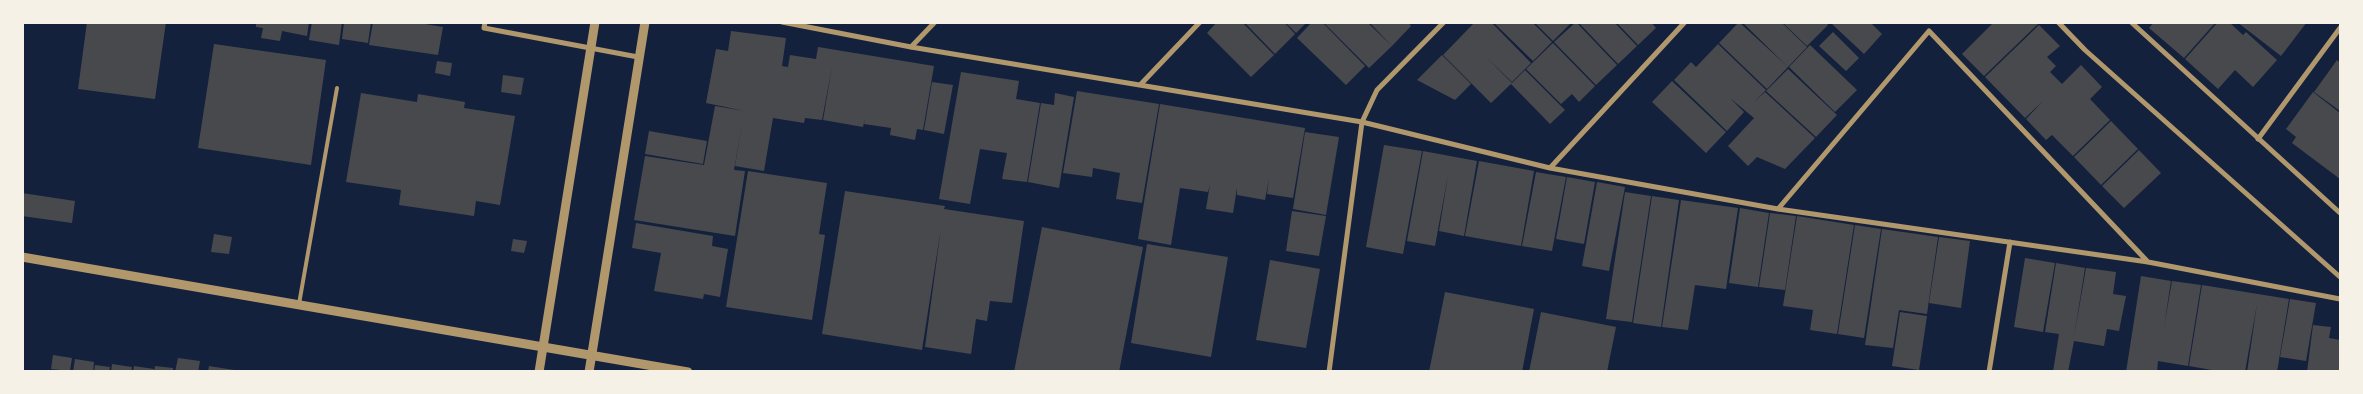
<!DOCTYPE html>
<html>
<head>
<meta charset="utf-8">
<style>
  body { margin:0 }
  #map { position:relative; width:2363px; height:394px; overflow:hidden; background:#14213d; font-family:"Alegreya Sans",sans-serif }
  canvas { display:block }
  .frame { position:absolute; inset:0; border:24px solid #f6f1e7; pointer-events:none }
</style>
</head>
<body>
<div id="map">
<canvas width="2363" height="394"></canvas>
<div class="frame"></div>
</div>
<script>
const context = document.querySelector('canvas').getContext('2d');
context.lineJoin = 'round';
function fill(path, color) {
  context.fillStyle = color;
  context.fill(path, 'evenodd');
}
function toPath(rows) {
  const path = new Path2D();
  for (const r of rows) {
    path.moveTo(r[0], r[1]);
    for (let i = 2; i < r.length; i += 2) path.lineTo(r[i], r[i + 1]);
  }
  return path;
}
function stroke(path, color, width, dash) {
  context.strokeStyle = color;
  context.lineWidth = width;
  context.lineCap = dash ? 'butt' : 'round';
  context.setLineDash(dash || []);
  context.stroke(path);
}
const building = toPath([
  [87,22,166,22,155,99,78,89],
  [256,22,309,22,307,36,282,31,280,41,261,38,263,28,256,27],
  [312,22,342,22,339,45,309,40],
  [344,22,371,22,368,43,342,39],
  [373,22,413,22,443,27,438,55,369,45],
  [1217,22,1242,22,1274,55,1251,77,1207,33],
  [1244,22,1284,22,1295,34,1275,54],
  [1285,22,1307,22,1296,33],
  [1312,22,1322,22,1365,66,1346,85,1297,38],
  [1323,22,1367,22,1392,46,1369,68],
  [1369,22,1408,22,1411,26,1392,46],
  [1475,22,1491,22,1531,63,1512,82,1487,58,1512,83,1491,103,1443,55],
  [1493,22,1532,22,1552,42,1533,61],
  [1534,22,1572,22,1553,41],
  [1576,22,1617,65,1596,85,1554,42],
  [1578,22,1614,22,1637,46,1618,64],
  [1616,22,1651,22,1656,28,1638,45],
  [1739,22,1788,67,1767,89,1719,43],
  [1742,22,1781,22,1807,47,1788,67],
  [1782,22,1826,22,1828,25,1807,46],
  [1833,22,1870,22,1882,34,1864,54,1832,24],
  [1994,22,2038,24,1984,76,1962,54],
  [2154,22,2216,22,2184,58,2149,28],
  [2218,22,2229,22,2243,35,2246,32,2277,60,2253,87,2235,70,2218,89,2185,59],
  [2237,22,2307,22,2281,56],
  [2039,25,2060,46,2047,57,2056,66,2050,72,2062,84,2081,65,2102,87,2090,99,2110,120,2073,156,2052,135,2046,140,2026,119,2043,101,2025,118,1985,77],
  [731,31,786,38,782,66,788,67,790,55,816,59,818,47,934,66,923,130,917,129,915,140,890,135,891,128,864,124,865,118,863,127,823,120,832,67,822,120,805,118,804,123,773,118,764,171,735,166,742,124,734,170,745,171,735,236,634,220,645,156,704,165,715,106,745,111,706,103,716,49,728,51],
  [1833,32,1859,58,1846,71,1819,46],
  [1553,43,1595,86,1579,102,1572,94,1561,104,1526,69],
  [214,44,326,60,311,165,198,148],
  [1718,44,1766,90,1753,103,1765,92,1815,138,1785,169,1757,157,1748,166,1728,146,1754,118,1730,98,1744,112,1727,131,1674,80,1691,62,1696,67],
  [1810,45,1857,90,1835,112,1789,67],
  [1442,55,1471,84,1455,100,1417,80],
  [2337,60,2340,63,2340,111,2314,92],
  [437,61,452,63,450,76,435,73],
  [1788,69,1837,115,1816,137,1766,91],
  [1525,70,1565,110,1550,124,1511,84],
  [961,72,1019,81,1016,99,1040,103,1027,182,1002,179,1007,153,980,149,970,204,939,199],
  [503,75,524,78,521,95,501,92],
  [1672,81,1726,132,1706,153,1652,102],
  [932,82,953,85,944,134,924,130],
  [1077,91,1159,104,1142,203,1116,199,1120,173,1093,168,1092,177,1063,173],
  [2313,92,2340,113,2340,179,2292,143,2296,137,2286,129],
  [361,93,417,102,418,94,465,102,464,108,515,116,500,205,476,201,474,216,399,205,401,190,346,182],
  [1055,93,1074,97,1059,188,1028,182,1041,103,1054,105],
  [1160,104,1305,128,1293,198,1267,194,1269,179,1265,200,1237,195,1237,188,1233,213,1206,209,1210,184,1208,192,1180,188,1171,245,1138,239],
  [2111,121,2138,149,2101,185,2074,157],
  [649,131,707,141,703,164,645,154],
  [1305,132,1339,137,1326,215,1293,209],
  [1384,145,1422,151,1403,254,1366,247],
  [2139,150,2161,173,2124,208,2102,186],
  [1423,151,1477,161,1464,236,1439,231,1448,175,1435,246,1407,241],
  [1479,161,1534,171,1521,246,1465,236],
  [748,171,827,183,819,234,825,235,812,320,726,307],
  [1536,172,1566,177,1552,251,1522,246],
  [1567,177,1595,182,1584,244,1556,239],
  [1597,182,1625,187,1609,271,1582,266],
  [845,191,945,206,944,209,1024,221,1012,303,990,301,987,321,976,319,971,354,925,347,941,228,922,350,822,334],
  [1625,192,1651,196,1632,322,1606,319],
  [22,193,75,201,72,223,22,216],
  [1652,196,1679,200,1661,327,1633,323],
  [1681,200,1738,208,1726,289,1695,285,1688,330,1662,327],
  [1740,208,1769,213,1758,287,1729,283],
  [1292,211,1326,216,1319,256,1286,251],
  [1770,213,1796,216,1785,290,1759,287],
  [1797,216,1854,225,1837,334,1810,330,1813,310,1783,306],
  [636,223,713,236,712,246,728,249,720,297,704,294,703,299,654,291,661,253,632,248],
  [1855,225,1881,229,1864,338,1838,334],
  [1042,227,1143,247,1119,372,1014,372],
  [1882,229,1938,237,1927,314,1899,310,1893,348,1865,345],
  [214,234,232,237,229,254,211,252],
  [1939,237,1970,241,1961,308,1929,303],
  [513,239,527,241,524,253,511,251],
  [1147,244,1228,257,1211,357,1131,343],
  [2025,258,2055,263,2043,332,2014,327],
  [1270,260,1320,269,1306,348,1256,340],
  [2056,263,2085,268,2074,337,2086,268,2116,272,2113,294,2126,296,2119,331,2107,329,2104,346,2074,341,2068,372,2053,372,2059,334,2045,332],
  [2141,276,2171,281,2164,327,2172,281,2201,285,2188,366,2158,361,2157,372,2126,372],
  [2202,285,2289,299,2277,372,2247,372,2257,304,2245,372,2223,372,2189,366],
  [1445,292,1534,309,1522,372,1429,372],
  [2290,299,2316,303,2306,361,2280,357],
  [1541,312,1616,327,1607,372,1529,372],
  [1900,312,1927,316,1919,370,1892,366],
  [2313,325,2331,327,2329,338,2340,340,2339,372,2307,372],
  [53,355,72,358,70,371,51,369],
  [178,358,200,361,198,372,175,372],
  [75,359,94,362,93,372,73,372],
  [112,364,132,367,131,372,111,372],
  [95,365,110,367,109,372,94,372],
  [134,366,154,369,153,372,133,372],
  [155,366,173,368,173,372,154,372],
  [209,366,234,370,234,372,208,372]
]);
const service = toPath([
  [299,304,337,88]
]);
const minor = toPath([
  [485,22,484,28,638,57],
  [782,22,911,47,1362,122,1550,168,1778,209,2148,262,2340,299],
  [2058,22,2085,50,2340,277],
  [2131,22,2340,213],
  [911,47,935,22],
  [1141,84,1200,22],
  [2258,139,2340,28],
  [1550,168,1685,22],
  [1778,209,1929,31,2148,262],
  [1329,372,1362,122,1377,90,1444,22],
  [1989,372,2010,242]
]);
const tertiary = toPath([
  [22,257,688,372],
  [539,372,595,22],
  [589,372,645,22]
]);
fill(building, '#48494c');
stroke(service, '#b1986c', 4);
stroke(minor, '#b1986c', 5);
stroke(tertiary, '#b1986c', 9);
</script>
</body>
</html>
